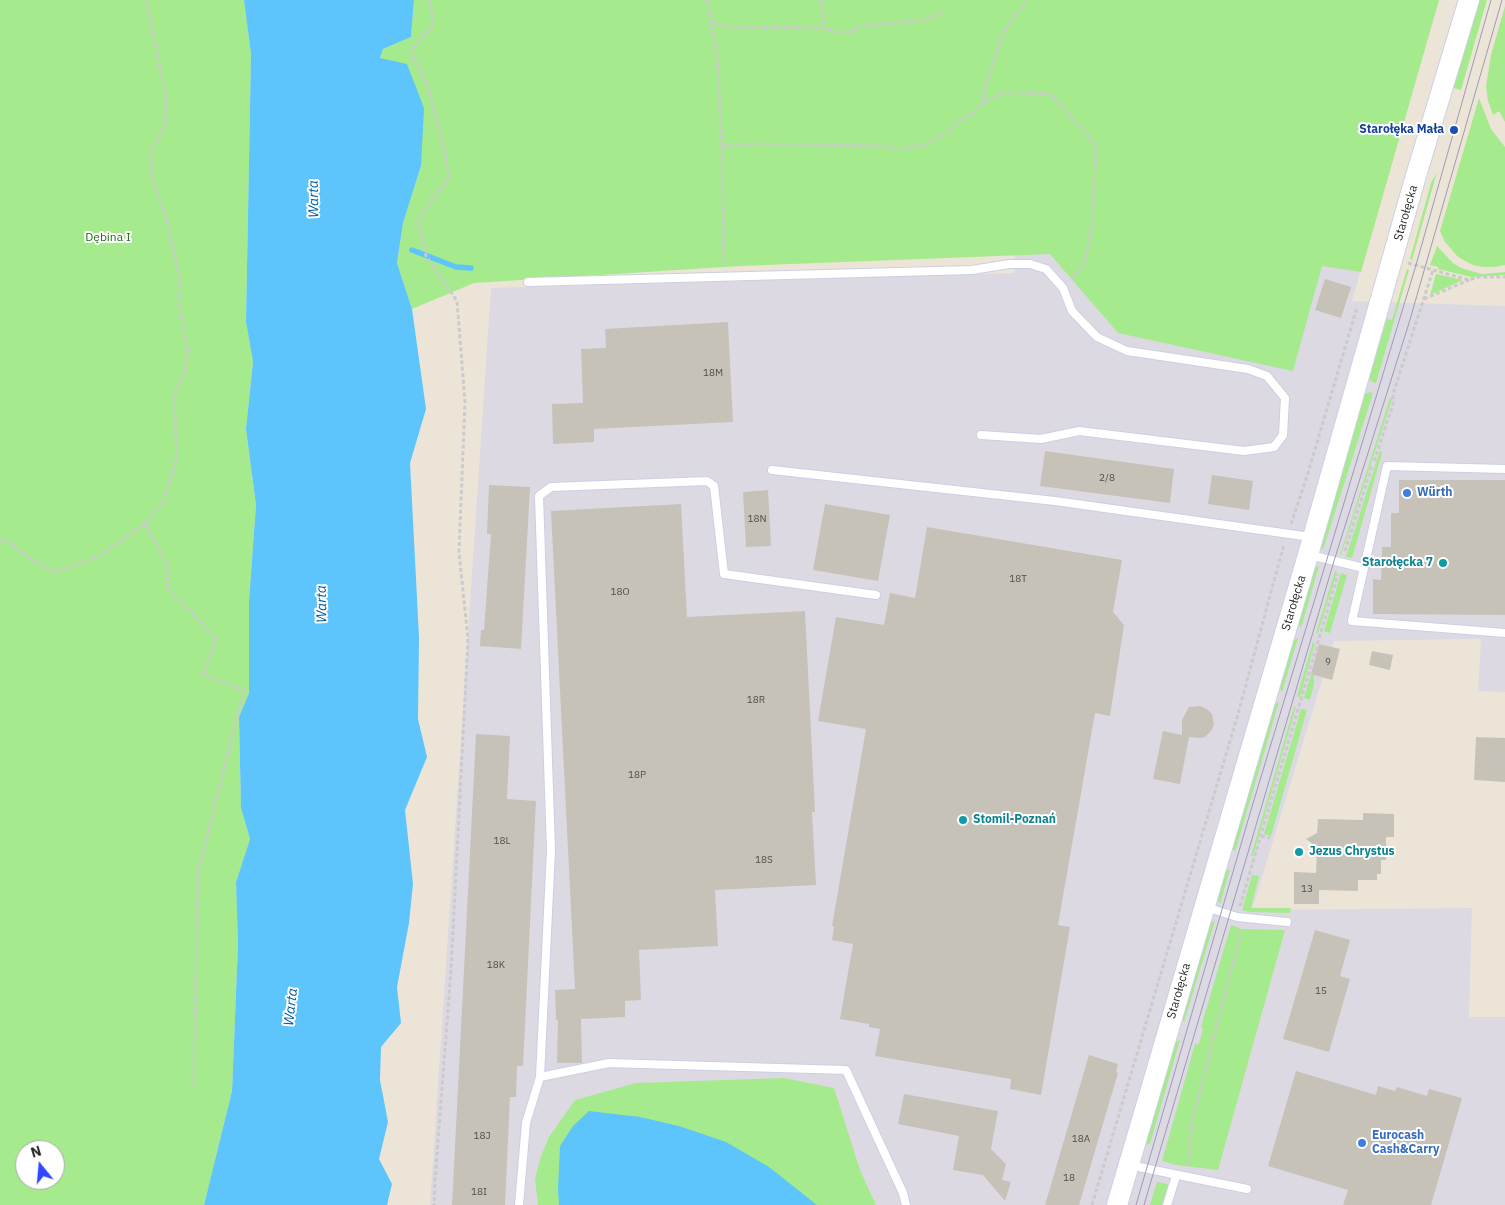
<!DOCTYPE html>
<html>
<head>
<meta charset="utf-8">
<style>
  body { margin:0 }
  #map { position:relative; width:1505px; height:1205px; overflow:hidden; background:#ece5d7; font-family:"IBM Plex Sans",sans-serif }
  canvas { display:block }
  .north { position:absolute; left:15px; top:1140px; width:50px; height:50px; box-sizing:border-box; background:#fff; border:1px solid #a9a9a9; border-radius:50%; rotate:343deg; font-size:14px; font-weight:700; line-height:20px; text-align:center; color:#282828 }
  .north::after { content:''; display:block; margin:auto; width:18px; height:22px; background:#3147ff; clip-path:polygon(50% 0,100% 100%,50% 72%,0 100%) }
</style>
</head>
<body>
<div id="map">
<canvas width="1505" height="1205"></canvas>
<div class="north">N</div>
</div>
<script>
const context = document.querySelector('canvas').getContext('2d');
context.lineJoin = 'round';
function fill(path, color) {
  context.fillStyle = color;
  context.fill(path, 'evenodd');
}
function toPath(rows) {
  const path = new Path2D();
  for (const r of rows) {
    path.moveTo(r[0], r[1]);
    for (let i = 2; i < r.length; i += 2) path.lineTo(r[i], r[i + 1]);
  }
  return path;
}
function stroke(path, color, width, dash) {
  context.strokeStyle = color;
  context.lineWidth = width;
  context.lineCap = dash ? 'butt' : 'round';
  context.setLineDash(dash || []);
  context.stroke(path);
}
function label(font, color, halo, rows, align = 'center') {
  context.font = font + ' "IBM Plex Sans",sans-serif';
  context.lineWidth = 4;
  context.setLineDash([]);
  context.textBaseline = 'middle';
  context.strokeStyle = halo;
  context.fillStyle = color;
  for (const [text, x, y, turn = 0] of rows) {
    context.save();
    context.translate(x, y);
    context.rotate((+turn || 0) * Math.PI / 180);
    context.textAlign = isNaN(turn) ? turn : align;
    if (halo) context.strokeText(text, 0, 0);
    context.fillText(text, 0, 0);
    context.restore();
  }
}
const industrial = toPath([
  [1048,0,1439,0,1352,301,1505,306,1505,692,1478,691,1481,639,1334,641,1252,910,1472,908,1469,1017,1505,1017,1505,1205,430,1205,491,288,1014,273,1024,51]
]);
const green = toPath([
  [0,0,244,0,251,54,246,322,253,362,246,429,256,505,249,601,249,693,239,717,241,808,250,839,236,882,238,945,232,1091,204,1205,0,1205],
  [25,1150,55,1150,55,1180,25,1180],
  [414,0,1439,0,1361,272,1322,266,1293,371,1118,333,1050,254,740,266,474,283,412,309,397,263,403,223,421,166,380,59,383,49,411,37],
  [1480,0,1487,0,1461,90,1453,88],
  [1505,6,1505,122,1499,111,1493,115,1488,101,1486,86,1491,55],
  [1479,98,1491,129,1505,147,1505,265,1495,267,1483,267,1473,265,1458,257,1445,242,1440,231],
  [1437,172,1412,260,1410,259,1431,183],
  [1437,246,1453,263,1461,268,1482,274,1505,272,1505,275,1471,277,1438,269,1438,267,1430,265],
  [1407,269,1409,270,1376,383,1372,382,1369,378,1387,319,1392,320],
  [1436,274,1463,280,1430,295],
  [1369,392,1373,393,1323,550,1320,545,1365,394],
  [1390,398,1392,399,1341,555,1340,555],
  [1380,450,1382,453,1352,558,1346,557],
  [1319,566,1301,628,1298,623,1314,568],
  [1335,571,1337,572,1318,633,1316,633],
  [1341,573,1347,575,1330,633,1324,631],
  [1298,638,1282,692,1279,687,1293,641],
  [1313,642,1315,643,1300,697,1297,696],
  [1311,674,1314,675,1314,684,1310,700,1304,698],
  [1279,702,1235,852,1232,848,1274,705],
  [1294,707,1296,707,1253,856,1251,856],
  [1301,709,1307,710,1271,836,1264,834],
  [1230,869,1220,904,1217,899,1226,871],
  [1252,875,1259,876,1251,908,1291,908,1290,913,1250,912,1242,910],
  [1215,921,1184,1022,1182,1018,1210,923],
  [1231,925,1242,929,1285,930,1218,1170,1176,1165,1162,1161,1195,1044,1199,1044,1203,1028,1201,1027],
  [1180,1040,1150,1144,1145,1145,1175,1042],
  [784,1078,834,1088,860,1170,876,1205,538,1205,535,1179,541,1156,549,1137,575,1100,636,1083],
  [1157,1182,1168,1184,1167,1193,1162,1205,1150,1205]
]);
const water = toPath([
  [244,0,414,0,411,37,383,49,380,58,407,64,424,108,421,166,403,223,397,263,412,309,426,409,410,463,419,637,418,719,427,757,405,810,413,884,409,923,397,987,401,1023,381,1047,380,1080,388,1122,379,1159,392,1184,387,1205,204,1205,232,1091,238,945,236,882,250,839,241,808,239,717,249,693,249,601,256,505,246,429,253,362,246,322,251,54],
  [589,1111,640,1117,679,1126,726,1142,769,1167,817,1205,559,1205,558,1189,560,1146,573,1126]
]);
const stream = toPath([
  [412,250,456,267,471,268]
]);
const building = toPath([
  [1325,279,1351,287,1341,318,1315,310],
  [728,322,733,422,594,429,594,442,553,444,552,404,583,403,581,349,606,348,605,329],
  [1045,451,1174,469,1170,503,1040,486],
  [1212,475,1253,481,1249,510,1208,504],
  [1399,480,1505,480,1505,615,1373,614,1373,579,1381,580,1382,547,1391,547,1391,513,1399,513],
  [489,485,530,487,521,649,480,646,481,630,484,630,491,534,487,534],
  [768,490,771,546,746,547,743,492],
  [681,504,687,617,805,611,815,812,812,812,816,885,715,890,718,946,639,950,641,1000,625,1001,625,1017,581,1019,582,1063,557,1063,558,1020,556,1020,555,990,575,989,551,511],
  [825,504,890,515,878,581,813,570],
  [927,527,1122,560,1113,612,1124,625,1110,716,1095,713,1058,925,1070,927,1041,1095,1010,1089,1011,1079,875,1056,880,1029,869,1027,869,1024,840,1019,853,944,832,940,834,926,832,926,866,729,818,721,836,617,884,625,890,593,915,598],
  [1319,644,1340,649,1332,680,1311,674],
  [1372,651,1393,655,1390,670,1369,665],
  [1200,706,1207,709,1212,714,1214,724,1212,730,1205,737,1200,738,1189,737,1180,784,1153,779,1163,731,1182,735,1182,720,1189,707],
  [476,734,510,736,507,799,536,801,523,1066,517,1066,516,1097,510,1097,505,1205,452,1205],
  [1476,737,1505,738,1505,782,1474,780],
  [1363,813,1394,814,1394,837,1386,837,1386,860,1381,860,1381,874,1377,874,1377,880,1358,880,1358,891,1319,890,1319,904,1294,904,1294,872,1316,873,1317,847,1306,839,1317,833,1318,819,1363,820],
  [1315,930,1350,940,1340,976,1350,979,1329,1052,1283,1039],
  [1089,1055,1118,1064,1116,1072,1118,1073,1079,1205,1045,1205],
  [1296,1071,1376,1095,1378,1086,1395,1091,1397,1087,1427,1096,1429,1089,1462,1098,1431,1205,1343,1205,1348,1190,1268,1166],
  [904,1094,998,1111,991,1149,1006,1164,1002,1180,1011,1182,1005,1201,983,1175,953,1170,959,1136,898,1124]
]);
const path = toPath([
  [430,0,433,25,410,52,427,84,445,153,449,177,418,220,426,256,457,301,465,402,459,552,468,639,451,970,435,1180,434,1205],
  [707,0,717,56,722,146,724,266],
  [821,0,825,28],
  [712,22,727,27,825,28,836,32,853,32,858,27,924,20,934,17,942,10],
  [984,102,1005,92,1051,94,1096,145,1092,227,1084,265,1070,280],
  [722,146,751,144,881,146,902,149,926,144,948,132,960,120,971,115,984,102,984,90,1001,38,1009,23,1028,0],
  [1408,263,1469,280,1479,277,1505,277],
  [1424,299,1469,280],
  [1374,461,1393,404,1393,394,1433,270],
  [145,524,167,563,168,589,217,639,203,674,244,690,198,873,194,1087],
  [1291,524,1308,473,1357,307],
  [0,540,12,544,29,558,56,572,99,556,145,524,163,502,177,457,174,396,185,370,188,351,179,304,179,274,166,216,151,176,151,152,165,125,166,96,146,0],
  [1345,551,1372,466],
  [1261,836,1270,838],
  [1240,906,1338,574],
  [1188,1166,1192,1122,1239,940,1239,929],
  [1092,1205,1238,714,1284,544]
]);
const service = toPath([
  [528,282,972,270,1009,264,1030,264,1046,269,1063,288,1072,311,1097,337,1127,351,1248,369,1267,376,1285,398,1283,435,1274,447,1244,451,1079,431,1041,439,981,435],
  [1505,469,1387,466,1352,621,1505,633],
  [772,470,1055,501,1311,537],
  [1310,555,1364,568],
  [1206,907,1237,917,1287,922],
  [540,1077,609,1063,846,1070,903,1193,906,1205],
  [1129,1165,1247,1189],
  [519,1205,526,1123,540,1077,551,850,539,496,551,487,707,481,714,486,724,574,876,595],
  [1167,1205,1176,1176]
]);
const tertiary = toPath([
  [1117,1205,1308,555,1415,179,1469,0]
]);
const tram = toPath([
  [1136,1205,1251,810,1416,265,1491,0],
  [1144,1205,1334,561,1409,323,1502,0]
]);
const markers = [
  [1454,130,5,"#1a4fb4"],
  [1407,493,5,"#3f7fe0"],
  [1443,563,5,"#0f9aa8"],
  [963,820,5,"#0f9aa8"],
  [1299,852,5,"#0f9aa8"],
  [1362,1143,5,"#3f7fe0"]
];
const numberNames = [
  ["18M",713,373],
  ["2/8",1107,478],
  ["18N",757,519],
  ["18T",1018,579],
  ["18O",620,592],
  ["9",1328,662],
  ["18R",756,700],
  ["18P",637,775],
  ["18L",502,841],
  ["18S",764,860],
  ["13",1307,889],
  ["18K",496,965],
  ["15",1321,991],
  ["18J",482,1136],
  ["18A",1081,1139],
  ["18",1069,1178],
  ["18I",479,1192]
];
const transitNames = [
  ["Starołęka Mała",1444,130]
];
const streetNames = [
  ["Starołęcka",1406,213,-74],
  ["Starołęcka",1294,603,-73],
  ["Starołęcka",1179,991,-74]
];
const parkNames = [
  ["Dębina I",108,238]
];
const shopNames = [
  ["Würth",1417,493],
  ["Eurocash",1372,1136],
  ["Cash&Carry",1372,1150]
];
const cultureNames = [
  ["Starołęcka 7",1433,563,"right"],
  ["Stomil-Poznań",973,820],
  ["Jezus Chrystus",1309,852]
];
const waterNames = [
  ["Warta",314,199,-91],
  ["Warta",322,604,-91],
  ["Warta",291,1007,-84]
];
fill(industrial, '#ddd9e3');
fill(green, '#a5ea8c');
fill(water, '#5dc4fc');
stroke(stream, '#5dc4fc', 5.5);
fill(building, '#c7c2b7');
stroke(service, '#cccfe3', 10);
stroke(tertiary, '#cccfe3', 22);
stroke(path, '#cbcbcb', 3, [4, 2.5]);
stroke(service, '#fff', 8);
stroke(tertiary, '#fff', 20);
stroke(tram, '#9a9bb5', 1);
for (const [x, y, r, color] of markers) {
  const dot = new Path2D();
  dot.arc(x, y, r, 0, 2 * Math.PI);
  context.fillStyle = color;
  context.fill(dot);
  stroke(dot, '#fff', 2);
}
label('10px', '#504e4c', null, numberNames);
label('bold 12px', '#164399', '#fff', transitNames, 'right');
label('12px', '#282828', '#fff', streetNames);
label('12px', '#1d6b11', '#fff', parkNames);
label('bold 12px', '#366cbe', '#fff', shopNames, 'left');
label('bold 12px', '#0d838f', '#fff', cultureNames, 'left');
label('italic 14px', '#005ea3', '#fff', waterNames);
</script>
</body>
</html>
